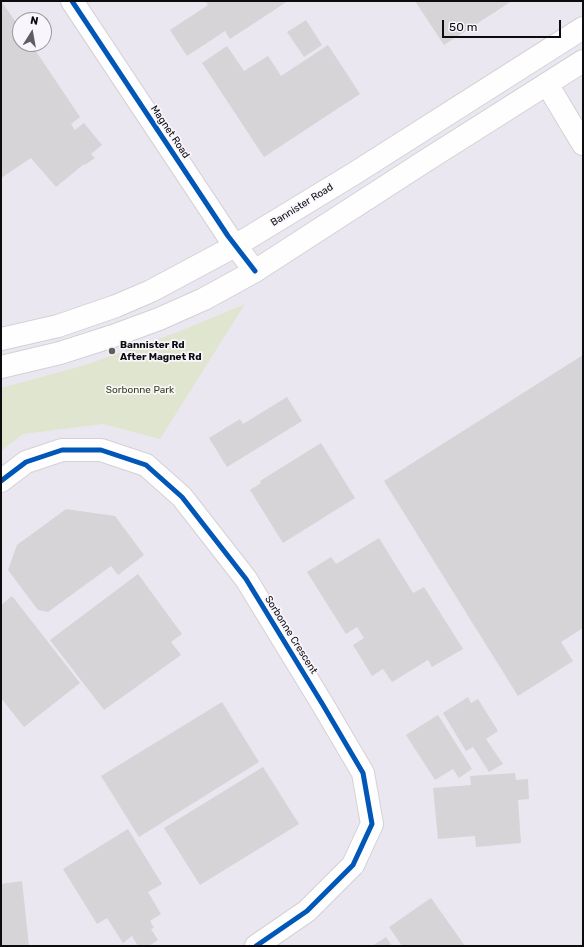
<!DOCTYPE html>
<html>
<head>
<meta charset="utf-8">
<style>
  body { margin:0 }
  #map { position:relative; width:584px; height:947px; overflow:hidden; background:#f9f7fb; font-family:Rubik,sans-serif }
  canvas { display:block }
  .frame { position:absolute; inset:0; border:2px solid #0c0b0d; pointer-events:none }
  .north { position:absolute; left:12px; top:12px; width:40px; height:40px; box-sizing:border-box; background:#f8f6fc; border:1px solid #9a989c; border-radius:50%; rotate:11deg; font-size:11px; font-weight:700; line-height:16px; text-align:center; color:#0c0b0d }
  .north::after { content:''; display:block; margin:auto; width:14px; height:18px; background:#5f5e60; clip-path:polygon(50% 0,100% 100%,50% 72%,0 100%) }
  .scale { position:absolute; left:442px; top:20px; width:119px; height:18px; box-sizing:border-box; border:2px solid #0c0b0d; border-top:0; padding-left:5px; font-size:12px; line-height:14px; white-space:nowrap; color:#0c0b0d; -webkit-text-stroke:3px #f8f6fc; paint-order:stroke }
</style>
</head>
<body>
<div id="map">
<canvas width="584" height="947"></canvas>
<div class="frame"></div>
<div class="north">N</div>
<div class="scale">50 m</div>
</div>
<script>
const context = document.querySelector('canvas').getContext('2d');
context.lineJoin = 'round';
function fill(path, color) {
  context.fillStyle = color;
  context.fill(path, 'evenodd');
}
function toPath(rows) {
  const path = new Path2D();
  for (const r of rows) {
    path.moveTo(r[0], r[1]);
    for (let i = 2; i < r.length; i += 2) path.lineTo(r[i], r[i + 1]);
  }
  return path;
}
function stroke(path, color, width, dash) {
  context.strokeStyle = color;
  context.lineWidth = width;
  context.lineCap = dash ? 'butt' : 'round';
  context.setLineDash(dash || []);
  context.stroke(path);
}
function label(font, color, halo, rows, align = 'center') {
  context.font = font + ' Rubik,sans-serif';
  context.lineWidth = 3.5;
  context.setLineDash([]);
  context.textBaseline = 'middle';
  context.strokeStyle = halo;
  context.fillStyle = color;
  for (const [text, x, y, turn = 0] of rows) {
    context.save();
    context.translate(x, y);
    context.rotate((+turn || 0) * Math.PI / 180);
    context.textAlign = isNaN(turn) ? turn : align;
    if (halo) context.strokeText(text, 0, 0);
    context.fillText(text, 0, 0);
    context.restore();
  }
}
const built = toPath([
  [1,1,583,1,583,946,1,946],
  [20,20,44,20,44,44,20,44]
]);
const green = toPath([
  [245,304,160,439,103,424,23,434,1,451,1,388,85,365,178,332]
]);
const building = toPath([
  [1,1,20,28,20,44,31,44,80,117,71,124,75,130,84,123,102,145,91,154,95,158,85,165,84,164,56,187,31,158,1,178],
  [205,1,288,1,230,39,225,31,187,56,170,30,208,5],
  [415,1,512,1,444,45],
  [306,20,322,45,304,57,287,32],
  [328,45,360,94,264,157,202,63,227,46,244,71,268,56,281,76],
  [583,355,583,628,561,642,573,661,518,696,384,481],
  [287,397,302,421,227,467,209,438,240,419,243,424],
  [321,443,355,498,283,543,250,490,261,483,260,481],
  [66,509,115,516,144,555,118,575,111,566,48,612,38,610,8,570,17,545],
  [379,538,413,593,424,587,463,649,432,667,428,660,392,682,383,669,372,676,353,645,364,638,357,627,346,634,307,572,331,557,336,564],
  [138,574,182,634,171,642,181,655,104,710,50,640],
  [12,596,80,683,24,727,1,698,1,605],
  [468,697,471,703,478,699,498,731,486,739,503,764,489,772,473,747,466,751,443,713],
  [222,702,259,762,139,837,101,776],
  [438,715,472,769,459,778,453,769,435,780,406,735],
  [263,767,299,824,200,885,164,828],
  [515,773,516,780,528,779,529,799,518,800,521,843,476,847,475,836,438,839,433,788,471,785,470,776],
  [128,829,162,884,148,892,161,914,150,921,154,928,151,929,158,940,149,946,138,946,132,936,123,943,107,918,97,924,63,869],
  [22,881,29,946,1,946,1,884],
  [431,898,465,946,402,946,389,927],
  [386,937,392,946,372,946]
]);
const minor = toPath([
  [72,1,228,236,255,271],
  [547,84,583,144],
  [1,481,26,462,62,450,101,450,146,465,182,497,246,579,323,705,363,773,372,824,353,865,307,911,256,946]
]);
const major = toPath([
  [1,339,58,326,116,306,151,291,235,246,355,173,583,28],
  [1,367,60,353,113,336,159,319,204,299,255,271,422,163,583,61]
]);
const rail = toPath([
  [582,946,583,945]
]);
const cycleway = toPath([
  [72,1,228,236,255,271],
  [1,481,26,462,62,450,101,450,146,465,182,497,246,579,323,705,363,773,372,824,353,865,307,911,256,946]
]);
const markers = [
  [112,351,4,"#5f5e60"]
];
const streetNames = [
  ["Magnet Road",170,132,56],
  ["Bannister Road",302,205,-32],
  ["Sorbonne Crescent",291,635,58]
];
const poiNames = [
  ["Bannister Rd",120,345],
  ["After Magnet Rd",120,357]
];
const parkNames = [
  ["Sorbonne Park",140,390]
];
fill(built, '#ebe7f0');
fill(green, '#e0e5d0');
fill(building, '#d6d4d7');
stroke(minor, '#d3d1d5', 24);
stroke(major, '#d3d1d5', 24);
stroke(minor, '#fefefe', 22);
stroke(major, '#fefefe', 22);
stroke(rail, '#d0cfd0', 4.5);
stroke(rail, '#f8f6fc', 3, [9]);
stroke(cycleway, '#0057b8', 5);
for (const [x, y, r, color] of markers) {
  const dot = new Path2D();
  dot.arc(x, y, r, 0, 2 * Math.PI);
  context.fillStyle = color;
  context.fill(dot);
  stroke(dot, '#f8f6fc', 1.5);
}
label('10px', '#0c0b0d', '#f8f6fc', streetNames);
label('bold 10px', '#0c0b0d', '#f8f6fc', poiNames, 'left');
label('10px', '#384211', '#f8f6fc', parkNames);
</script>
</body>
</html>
